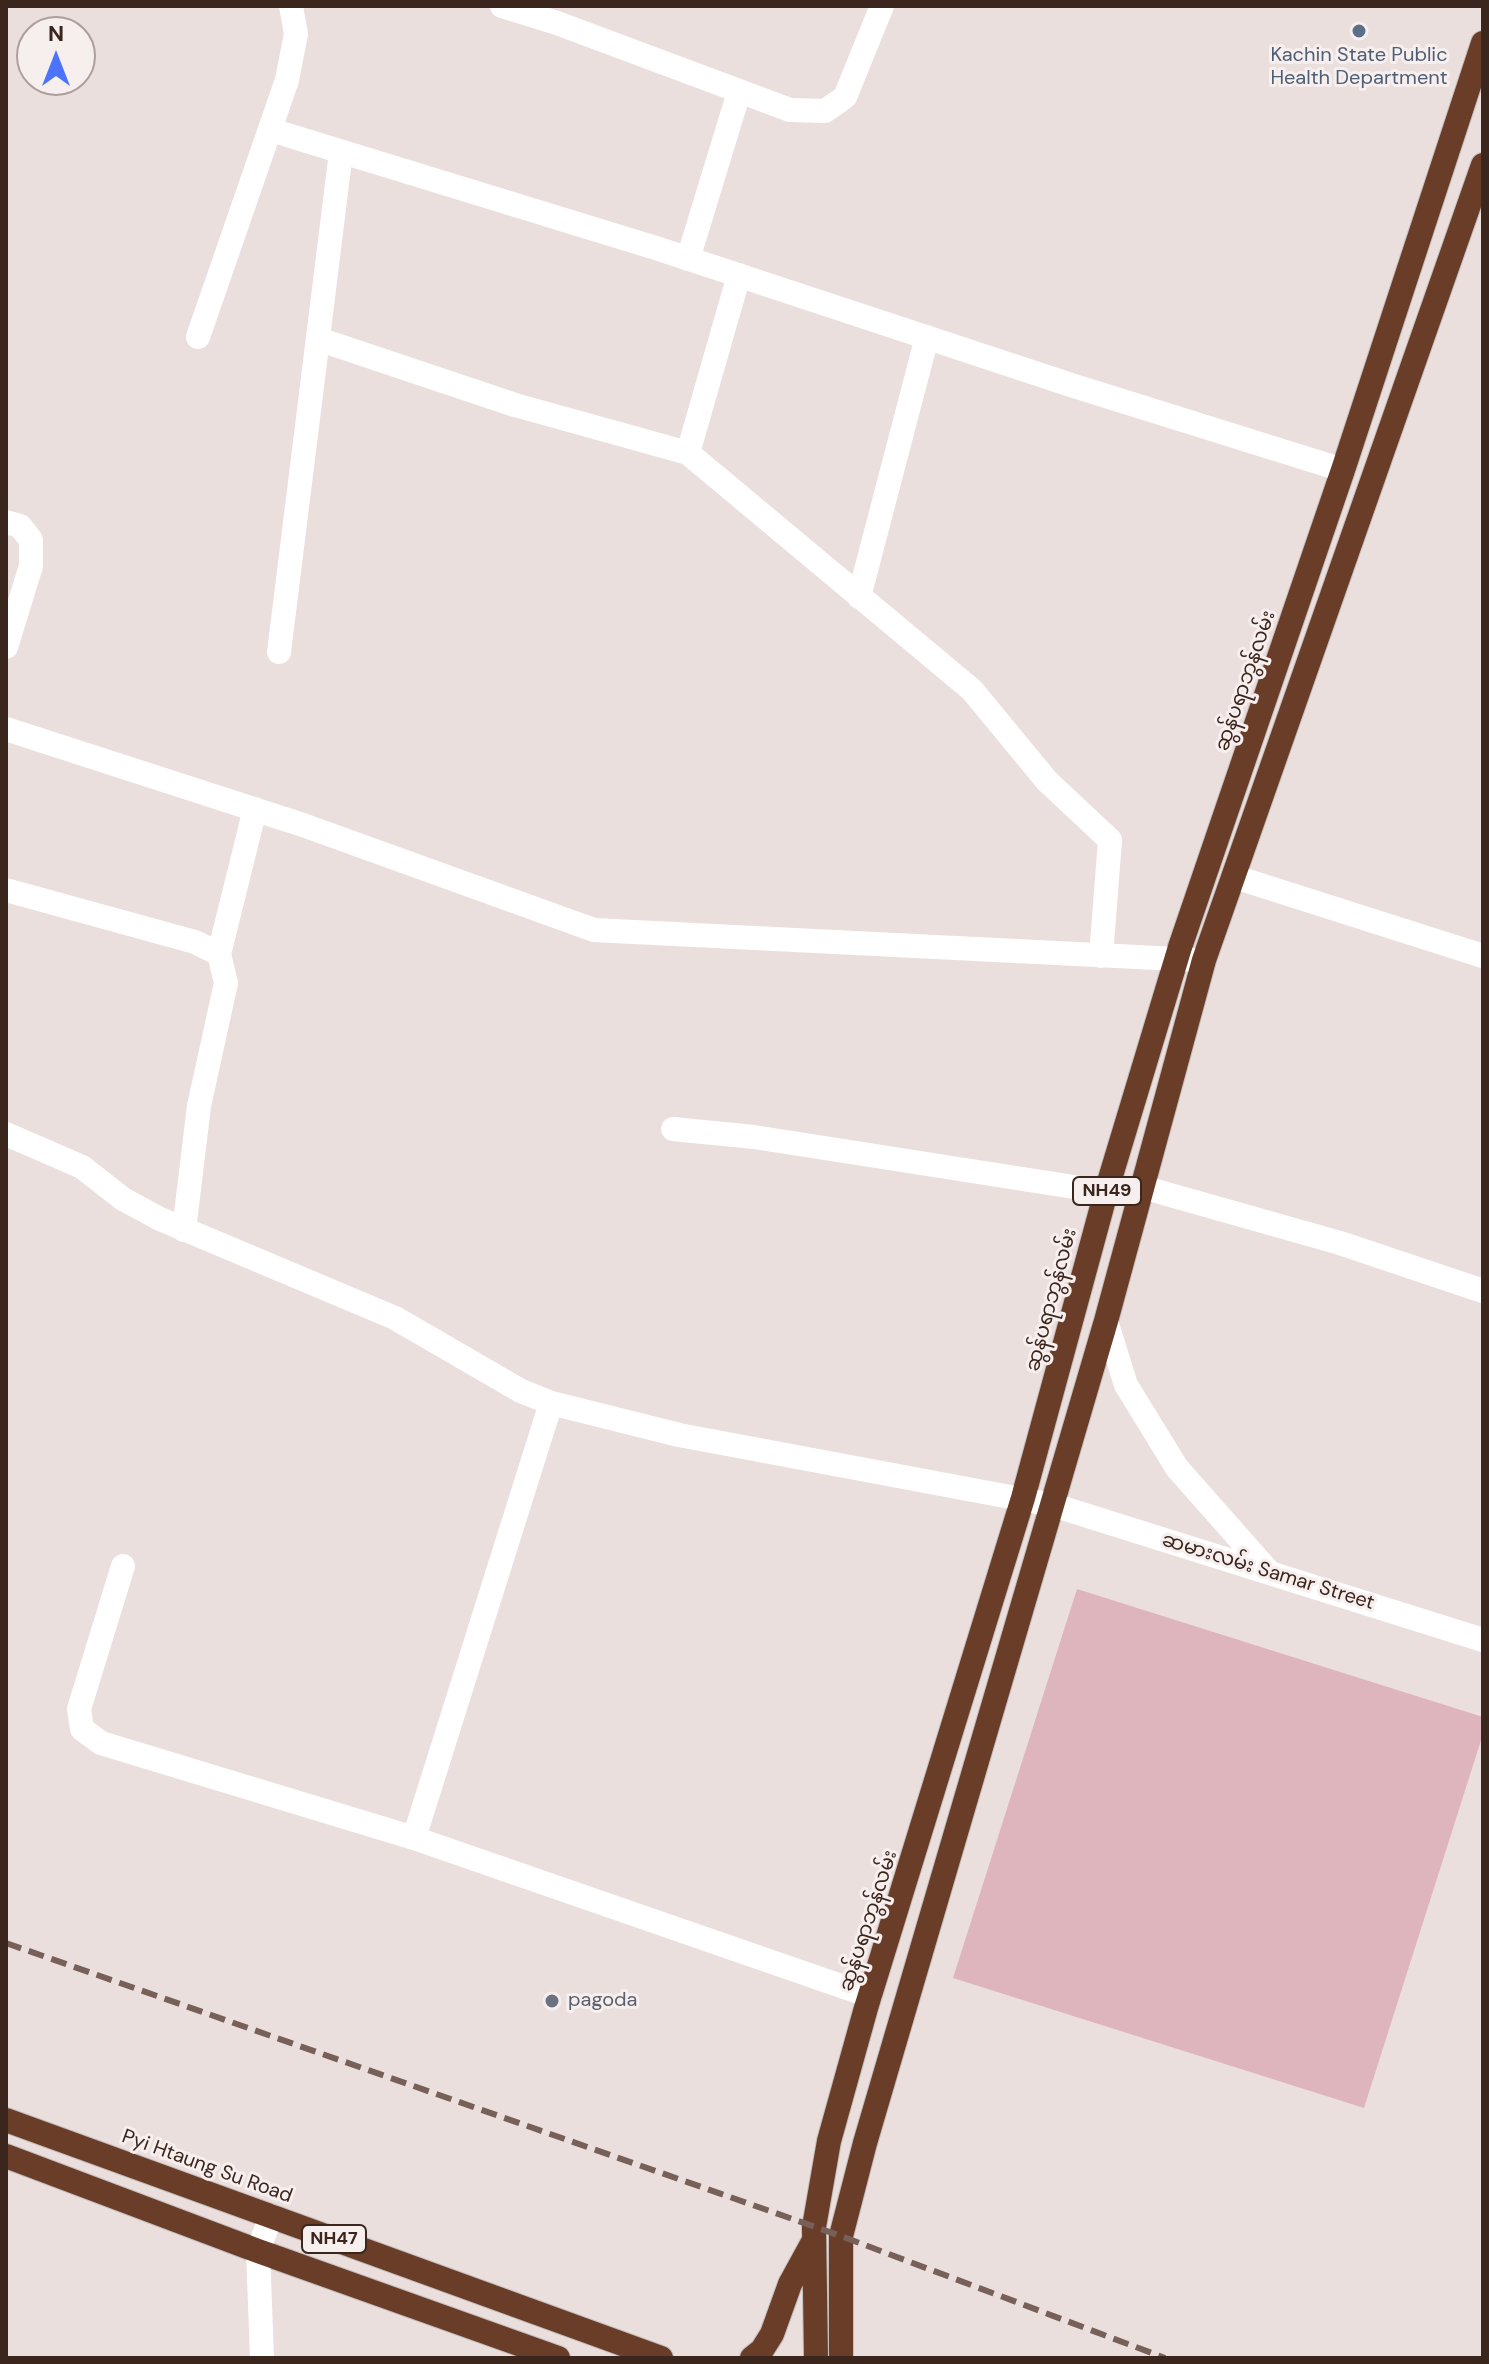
<!DOCTYPE html>
<html>
<head>
<meta charset="utf-8">
<style>
  body { margin:0 }
  #map { position:relative; width:1489px; height:2364px; overflow:hidden; background:#ebdfde; font-family:"DM Sans",sans-serif }
  canvas { display:block }
  .frame { position:absolute; inset:0; border:8px solid #3b261e; pointer-events:none }
  .north { position:absolute; left:16px; top:16px; width:80px; height:80px; box-sizing:border-box; background:#f7eeee; border:2px solid #ac9e9b; border-radius:50%; rotate:0deg; font-size:22px; font-weight:700; line-height:32px; text-align:center; color:#3b261e }
  .north::after { content:''; display:block; margin:auto; width:28px; height:36px; background:#4b73fb; clip-path:polygon(50% 0,100% 100%,50% 72%,0 100%) }
</style>
</head>
<body>
<div id="map">
<canvas width="1489" height="2364"></canvas>
<div class="frame"></div>
<div class="north">N</div>
</div>
<script>
const context = document.querySelector('canvas').getContext('2d');
context.lineJoin = 'round';
function fill(path, color) {
  context.fillStyle = color;
  context.fill(path, 'evenodd');
}
function toPath(rows) {
  const path = new Path2D();
  for (const r of rows) {
    path.moveTo(r[0], r[1]);
    for (let i = 2; i < r.length; i += 2) path.lineTo(r[i], r[i + 1]);
  }
  return path;
}
function stroke(path, color, width, dash) {
  context.strokeStyle = color;
  context.lineWidth = width;
  context.lineCap = dash ? 'butt' : 'round';
  context.setLineDash(dash || []);
  context.stroke(path);
}
function label(font, color, halo, rows, align = 'center') {
  context.font = font + ' "DM Sans","Noto Sans Myanmar",sans-serif';
  context.lineWidth = 6;
  context.setLineDash([]);
  context.textBaseline = 'middle';
  context.strokeStyle = halo;
  context.fillStyle = color;
  for (const [text, x, y, turn = 0] of rows) {
    context.save();
    context.translate(x, y);
    context.rotate((+turn || 0) * Math.PI / 180);
    context.textAlign = isNaN(turn) ? turn : align;
    if (halo) context.strokeText(text, 0, 0);
    context.fillText(text, 0, 0);
    context.restore();
  }
}
const green = toPath([
  [1077,1589,1483,1717,1483,1734,1364,2108,953,1978]
]);
const minor = toPath([
  [502,6,557,23,790,110,825,111,845,97,882,6],
  [271,130,659,249,1071,385,1343,470],
  [688,259,739,92],
  [739,275,688,453,972,690,1047,781,1110,840,1101,956],
  [198,337,287,80,296,34,291,6],
  [318,339,515,405,688,453],
  [6,522,20,526,31,540,31,566,6,647],
  [859,597,927,337],
  [279,652,341,152],
  [6,729,303,825,594,930,1197,960],
  [1235,877,1483,956],
  [6,890,195,942,219,954],
  [673,1129,754,1137,1106,1192,1142,1187,1340,1243,1483,1291],
  [6,1134,82,1167,123,1199,160,1219,395,1318,521,1391,551,1403,679,1435,1053,1505,1483,1640],
  [184,1230,199,1106,226,983,219,954,255,809],
  [1106,1321,1126,1385,1177,1468,1269,1572],
  [123,1566,79,1709,82,1729,101,1743,414,1838,870,1996],
  [414,1838,551,1403],
  [262,2358,258,2251,271,2216]
]);
const highway = toPath([
  [6,2120,661,2358],
  [6,2156,258,2251,558,2358],
  [752,2358,762,2350,772,2334,790,2284,813,2242],
  [816,2358,814,2227,829,2141,866,2008,1023,1498,1106,1192,1180,947,1343,470,1483,43],
  [841,2358,841,2236,865,2143,1106,1321,1204,960,1483,165]
]);
const rail = toPath([
  [6,1943,841,2236,1165,2358]
]);
const markers = [
  [1359,31,8,"#5c6f8a"],
  [552,2001,8,"#6b7280"]
];
const shields = [
  [1107,1191,68],
  [334,2239,64]
];
const shieldNames = [
  ["NH49",1107,1191],
  ["NH47",334,2239]
];
const serviceNames = [
  ["Kachin State Public",1359,56],
  ["Health Department",1359,79]
];
const streetNames = [
  ["ဆွန်ပရာဘွန်လမ်း",1246,681,-71],
  ["ဆွန်ပရာဘွန်လမ်း",1052,1300,-75],
  ["ဆမားလမ်း Samar Street",1268,1572,17],
  ["ဆွန်ပရာဘွန်လမ်း",869,1921,-72],
  ["Pyi Htaung Su Road",207,2167,20]
];
const worshipNames = [
  ["pagoda",568,2001]
];
fill(green, '#deb5bd');
stroke(highway, '#c4bebc', 26);
stroke(minor, '#fff', 24);
stroke(highway, '#693d28', 24);
stroke(rail, '#776058', 6, [16, 8]);
for (const [x, y, r, color] of markers) {
  const dot = new Path2D();
  dot.arc(x, y, r, 0, 2 * Math.PI);
  context.fillStyle = color;
  context.fill(dot);
  stroke(dot, '#f7eeee', 3);
}
for (const [x, y, w] of shields) {
  const box = new Path2D();
  box.roundRect(x - w / 2, y - 14, w, 28, 6);
  context.fillStyle = '#f7eeee';
  context.fill(box);
  stroke(box, '#3b261e', 2);
}
label('bold 18px', '#3b261e', null, shieldNames);
label('20px', '#4e5e75', '#f7eeee', serviceNames);
label('20px', '#3b261e', '#f7eeee', streetNames);
label('20px', '#5b616d', '#f7eeee', worshipNames, 'left');
</script>
</body>
</html>
